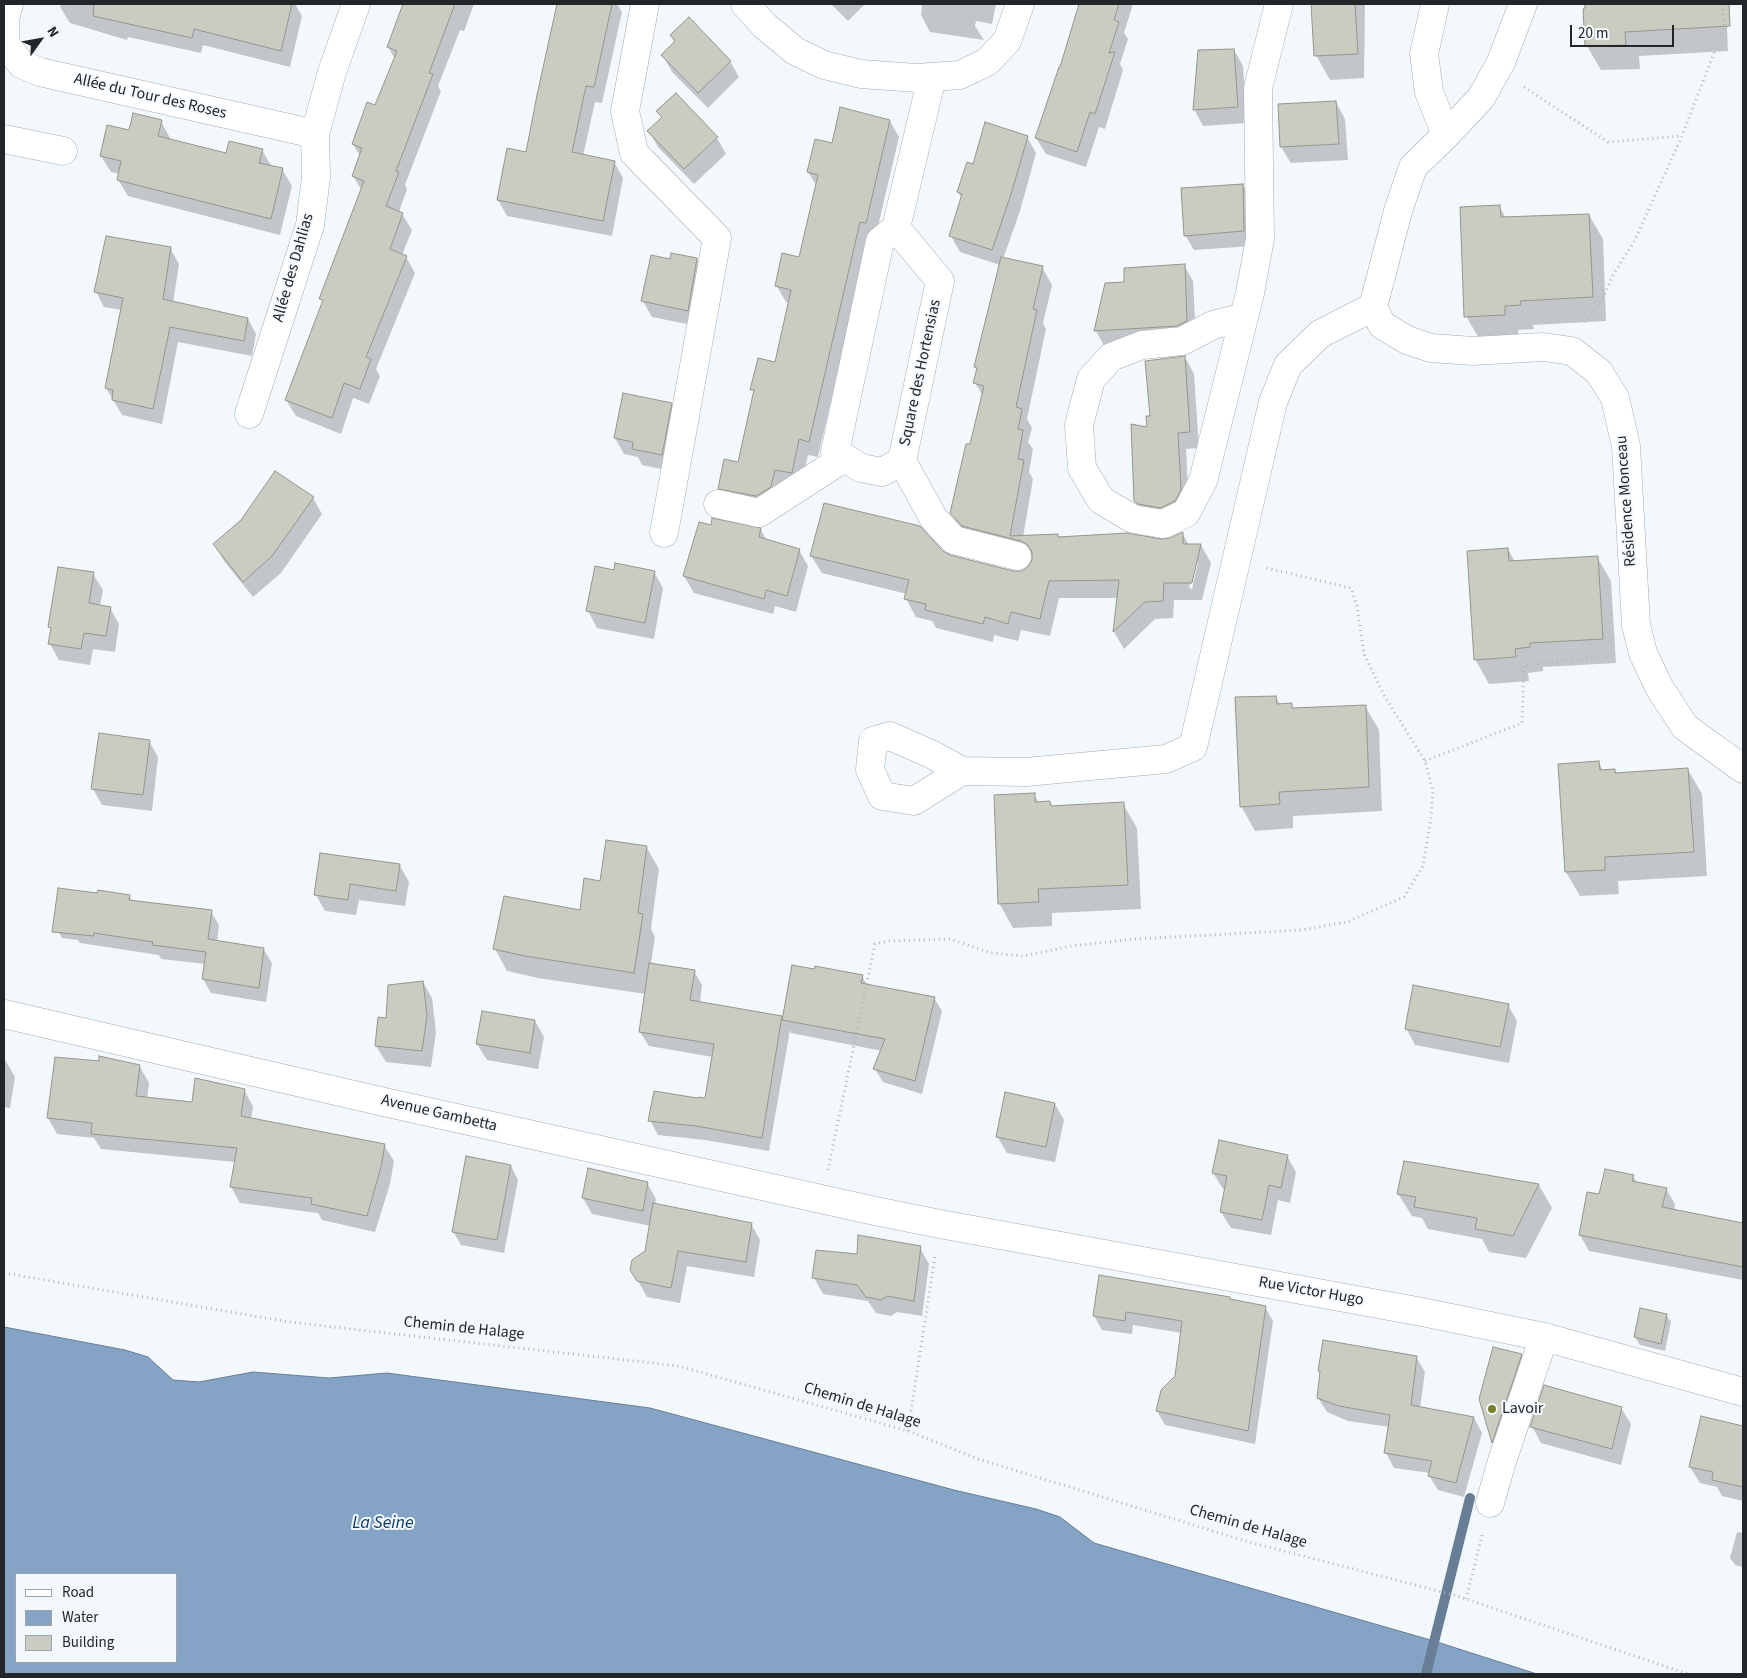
<!DOCTYPE html>
<html>
<head>
<meta charset="utf-8">
<style>
  body { margin:0 }
  #map { position:relative; width:1747px; height:1678px; overflow:hidden; background:#f3f8fd; font-family:"Source Sans 3",sans-serif }
  canvas { display:block }
  .frame { position:absolute; inset:0; border:5px solid #232629; pointer-events:none }
  .legend { position:absolute; left:15px; top:1573px; width:162px; height:90px; box-sizing:border-box; background:#f3f8fd; border:1px solid #a0a4a8; margin:0; padding:6px 9px; list-style:none; font-size:15px; color:#232629 }
  .legend li { display:flex; align-items:center; gap:10px; height:25px }
  .legend b { width:25px; border:1px solid #a0a4a8 }
  .north { position:absolute; left:15px; top:15px; width:50px; height:50px; -webkit-text-stroke:4px #f3f8fd; paint-order:stroke; rotate:58deg; font-size:14px; font-weight:700; line-height:20px; text-align:center; color:#232629 }
  .north::after { content:''; display:block; margin:auto; width:18px; height:22px; background:#232629; clip-path:polygon(50% 0,100% 100%,50% 72%,0 100%) }
  .scale { position:absolute; left:1570px; top:25px; width:104px; height:22px; box-sizing:border-box; border:2px solid #232629; border-top:0; padding-left:6px; font-size:15px; line-height:18px; white-space:nowrap; color:#232629; -webkit-text-stroke:4px #f3f8fd; paint-order:stroke }
</style>
</head>
<body>
<div id="map">
<canvas width="1747" height="1678"></canvas>
<div class="frame"></div>
<ul class="legend">
<li><b style="height:6px;background:#fff"></b>Road</li>
<li><b style="height:14px;background:#84a3c5"></b>Water</li>
<li><b style="height:14px;background:#caccc1"></b>Building</li>
</ul>
<div class="north">N</div>
<div class="scale">20 m</div>
</div>
<script>
const context = document.querySelector('canvas').getContext('2d');
context.lineJoin = 'round';
function fill(path, color) {
  context.fillStyle = color;
  context.fill(path, 'evenodd');
}
function toPath(rows) {
  const path = new Path2D();
  for (const r of rows) {
    path.moveTo(r[0], r[1]);
    for (let i = 2; i < r.length; i += 2) path.lineTo(r[i], r[i + 1]);
  }
  return path;
}
function stroke(path, color, width, dash) {
  context.strokeStyle = color;
  context.lineWidth = width;
  context.lineCap = dash ? 'butt' : 'round';
  context.setLineDash(dash || []);
  context.stroke(path);
}
function label(font, color, halo, rows, align = 'center') {
  context.font = font + ' "Source Sans 3",sans-serif';
  context.lineWidth = 4;
  context.setLineDash([]);
  context.textBaseline = 'middle';
  context.strokeStyle = halo;
  context.fillStyle = color;
  for (const [text, x, y, turn = 0] of rows) {
    context.save();
    context.translate(x, y);
    context.rotate((+turn || 0) * Math.PI / 180);
    context.textAlign = isNaN(turn) ? turn : align;
    if (halo) context.strokeText(text, 0, 0);
    context.fillText(text, 0, 0);
    context.restore();
  }
}
const water = toPath([
  [4,1327,125,1350,148,1357,173,1380,199,1382,253,1372,329,1378,387,1373,650,1408,954,1490,1036,1509,1060,1517,1094,1543,1434,1641,1537,1674,4,1674,4,1327],
  [16,1574,176,1574,176,1662,16,1662,16,1574]
]);
const shadow = toPath([
  [61,4,295,4,302,16,290,67,203,45,201,53,128,37,127,40,70,23,60,7],
  [416,4,474,4,464,31,460,30,438,86,441,91,405,185,407,189,399,212,402,214,412,230,402,255,406,257,415,273,376,369,380,376,369,404,353,398,341,434,296,416,286,400,323,302,321,298,362,191,353,176,360,156,353,144,376,106,395,59,388,47,413,12],
  [559,4,617,4,622,12,602,103,595,102,583,156,614,162,623,178,612,236,507,216,498,200,528,154,538,95],
  [831,4,865,4,848,21],
  [922,4,996,4,992,24,976,21,975,26,984,40,930,32,921,15],
  [1077,4,1133,4,1124,33,1128,39,1120,64,1123,70,1105,129,1099,127,1086,167,1046,154,1036,138,1061,68,1079,7],
  [1312,4,1365,4,1364,78,1330,80,1316,55],
  [1584,4,1726,4,1728,51,1639,56,1640,69,1601,70,1587,46],
  [671,35,730,61,739,77,708,108,672,72,663,56,676,43],
  [1234,50,1243,66,1247,123,1203,126,1194,109],
  [1336,102,1345,119,1348,160,1291,163,1281,147],
  [658,111,717,138,726,154,694,184,658,147,649,131,662,118],
  [161,121,170,138,170,140,227,154,262,150,272,167,282,169,292,186,280,235,128,196,118,180,120,174,111,172,101,156,130,132],
  [890,121,899,137,875,239,869,238,818,457,808,455,800,489,780,503,729,505,720,489,739,463,754,394,752,389,776,364,790,303,786,302,776,285,800,258,817,186,808,172],
  [1027,137,1036,153,1020,211,1003,259,1042,267,1052,285,1043,323,1046,329,1027,419,1032,428,1028,442,1033,449,1029,472,1033,479,1023,537,1057,535,1059,538,1161,541,1170,539,1182,533,1189,545,1201,545,1211,563,1202,600,1174,600,1173,618,1155,619,1124,649,1114,632,1118,598,1059,598,1050,636,1021,630,1018,641,994,635,993,642,936,628,932,621,916,617,906,599,907,594,822,573,811,556,942,552,950,556,1013,572,1022,572,1029,567,1033,561,1032,558,974,544,961,531,951,512,971,446,983,396,975,383,978,371,976,367,1000,265,960,252,951,236,962,199,958,192,973,165],
  [1196,562,1198,562,1192,589,1189,588],
  [1243,185,1251,200,1252,246,1194,250,1185,235],
  [1499,206,1506,218,1589,215,1603,239,1606,321,1533,325,1534,329,1518,330,1519,339,1480,340,1466,316],
  [170,248,179,264,173,303,248,319,256,334,252,356,178,342,162,424,122,415,106,388,122,310,104,307,96,292],
  [697,259,706,276,697,326,652,317,643,301,671,261],
  [1184,265,1193,281,1196,337,1105,347,1096,331,1106,284,1126,283],
  [1185,357,1194,374,1199,448,1186,449,1189,507,1144,517,1135,501,1151,417],
  [624,394,671,404,680,420,671,471,642,465,638,457,624,454,615,438],
  [313,498,322,514,281,573,253,597,224,561,215,545,242,520],
  [712,527,761,530,767,541,799,550,808,566,796,612,775,606,773,614,694,593,684,576],
  [1508,549,1515,562,1597,557,1611,581,1616,663,1543,667,1543,671,1528,673,1529,681,1489,684,1475,659],
  [654,572,663,588,654,639,597,628,588,611],
  [93,574,103,590,100,606,110,608,119,624,115,652,93,649,90,665,59,660,50,644,52,631,49,626],
  [1276,697,1280,705,1291,705,1294,709,1365,706,1379,730,1382,811,1293,816,1293,828,1255,831,1241,806],
  [149,741,158,757,152,811,102,805,93,789],
  [1599,763,1603,771,1614,770,1617,774,1688,770,1702,794,1707,876,1618,881,1619,894,1580,896,1566,872],
  [1034,795,1039,803,1050,802,1052,807,1123,804,1137,828,1141,909,1052,913,1052,926,1013,928,999,903],
  [647,848,659,869,651,929,655,937,651,964,694,971,702,985,700,1003,782,1017,783,1020,862,976,867,985,934,998,942,1011,922,1094,883,1082,875,1069,882,1051,791,1033,790,1030,769,1151,705,1140,658,1135,650,1120,706,1099,713,1057,649,1046,640,1032,646,994,538,978,507,971,495,949,581,911,601,882],
  [400,866,409,882,405,906,359,900,356,915,325,911,316,895],
  [98,895,129,896,132,901,211,912,219,925,217,942,264,950,272,963,266,1002,211,993,203,979,206,964,161,959,159,955,80,943,78,940,62,938,54,924],
  [423,982,432,998,436,1032,431,1067,386,1062,376,1046,387,1020],
  [1508,1005,1517,1021,1509,1063,1415,1045,1406,1028],
  [535,1021,544,1037,538,1069,487,1060,477,1044],
  [4,1058,15,1077,10,1108,4,1107],
  [56,1058,140,1067,149,1083,147,1098,193,1103,244,1090,253,1106,251,1119,384,1145,394,1161,390,1184,375,1232,322,1220,318,1213,240,1203,231,1187,235,1162,101,1149,94,1138,57,1134,48,1118],
  [1055,1104,1064,1120,1055,1162,1007,1153,997,1136],
  [1287,1156,1296,1172,1290,1203,1278,1200,1271,1235,1231,1228,1221,1212,1226,1190,1223,1189,1213,1173],
  [1405,1162,1539,1185,1552,1208,1526,1258,1489,1252,1482,1239,1428,1229,1422,1218,1412,1216,1398,1194],
  [511,1166,518,1180,504,1253,461,1245,453,1231],
  [589,1169,647,1183,656,1199,655,1205,751,1224,760,1240,754,1277,687,1266,680,1303,647,1297,632,1270,646,1252,651,1226,592,1214,583,1198],
  [1633,1176,1637,1183,1666,1189,1675,1204,1674,1211,1743,1225,1743,1280,1589,1251,1580,1235,1600,1196],
  [920,1248,929,1264,922,1316,897,1312,891,1316,876,1313,868,1301,823,1294,814,1278,858,1255],
  [1230,1298,1231,1300,1265,1307,1273,1321,1255,1444,1165,1425,1157,1411,1176,1376,1182,1333,1133,1325,1132,1334,1102,1330,1094,1316],
  [1641,1309,1666,1315,1671,1322,1665,1351,1640,1345,1635,1337],
  [1521,1355,1525,1363,1496,1448,1493,1442,1481,1399],
  [1416,1357,1425,1372,1420,1408,1474,1418,1482,1433,1464,1497,1438,1490,1429,1476,1430,1473,1394,1468,1386,1453,1390,1427,1348,1421,1327,1412,1318,1398,1321,1374,1319,1371],
  [1621,1408,1631,1424,1621,1465,1541,1443,1532,1426],
  [1702,1417,1743,1428,1743,1501,1722,1496,1717,1487,1700,1483,1690,1467],
  [1737,1532,1743,1533,1743,1567,1735,1565,1730,1558]
]);
const stream = toPath([
  [1426,1674,1470,1498]
]);
const building = toPath([
  [94,4,292,4,281,51,194,29,192,38,93,16,94,4],
  [403,4,455,4,429,73,433,74,396,171,399,172,386,206,403,213,390,249,407,256,366,357,371,359,360,389,344,383,332,418,285,400,323,300,319,299,364,181,352,176,362,148,352,144,367,102,375,105,397,51,387,47,403,4],
  [557,4,612,4,594,87,586,86,572,152,615,161,603,221,497,200,507,148,526,152,537,95,557,4],
  [1079,4,1119,4,1114,20,1119,22,1109,53,1115,52,1095,114,1090,112,1077,152,1035,138,1059,67,1060,67,1079,4],
  [1311,4,1355,4,1358,54,1314,56,1311,4],
  [1585,4,1729,4,1730,26,1625,32,1626,45,1585,46,1583,9,1585,8,1585,4],
  [689,17,731,61,698,93,661,55,675,41,670,35,689,17],
  [1234,49,1238,107,1193,110,1198,50,1234,49],
  [676,93,718,137,684,169,647,131,662,117,656,111,676,93],
  [1336,101,1339,144,1280,147,1278,104,1336,101],
  [840,107,890,120,866,223,860,222,809,442,799,439,792,473,775,470,771,487,756,496,718,489,724,459,738,462,754,390,750,390,758,358,775,362,791,290,775,286,782,253,799,257,818,175,807,172,815,139,832,143,840,107],
  [133,113,162,120,158,136,226,153,229,141,263,149,259,163,283,168,271,219,117,180,121,161,100,156,107,125,129,130,133,113],
  [985,122,1028,136,1011,194,992,250,949,236,962,194,957,192,967,162,973,164,985,122],
  [1243,184,1244,231,1184,236,1181,188,1243,184],
  [1500,205,1501,217,1589,214,1593,297,1520,301,1521,305,1505,306,1505,315,1464,317,1460,207,1500,205],
  [106,236,171,247,163,299,248,318,244,341,170,327,153,409,112,400,113,390,105,388,123,298,94,292,106,236],
  [671,253,697,258,688,311,641,301,651,255,670,259,671,253],
  [1001,257,1043,266,1033,309,1037,310,1016,407,1022,409,1018,429,1023,430,1018,459,1024,460,1010,536,1058,534,1058,537,1128,533,1161,539,1170,538,1183,532,1183,544,1201,544,1192,583,1164,583,1163,601,1145,602,1113,632,1119,580,1049,581,1040,619,1011,612,1008,624,985,617,983,624,925,610,926,604,904,599,909,580,810,556,824,503,920,526,943,551,950,555,1013,571,1022,571,1028,567,1032,560,1032,552,1028,545,1021,541,962,526,950,513,966,444,970,444,984,386,973,383,977,368,974,367,1001,257],
  [1185,264,1187,321,1177,326,1094,331,1105,283,1124,282,1124,268,1185,264],
  [1185,356,1190,432,1178,433,1181,490,1175,501,1161,508,1138,504,1134,501,1131,424,1147,427,1146,416,1150,416,1145,361,1185,356],
  [623,393,672,403,662,455,632,449,633,442,614,438,623,393],
  [275,471,314,497,272,556,243,582,213,544,241,520,275,471],
  [712,518,761,528,759,537,800,549,787,596,766,590,764,599,683,576,699,522,711,525,712,518],
  [1508,548,1509,561,1598,556,1603,639,1530,643,1530,647,1515,649,1516,657,1474,660,1467,551,1508,548],
  [615,563,655,571,645,623,586,611,595,566,614,570,615,563],
  [58,567,94,572,89,603,111,607,106,636,84,633,81,649,48,644,51,628,48,627,58,567],
  [1276,696,1277,704,1292,703,1292,708,1366,705,1369,787,1279,792,1280,804,1240,807,1235,697,1276,696],
  [99,733,150,740,143,795,91,789,99,733],
  [1599,761,1600,770,1615,769,1615,773,1688,768,1694,852,1605,857,1605,870,1565,872,1558,764,1599,761],
  [1035,793,1035,802,1050,801,1051,806,1124,802,1128,885,1038,889,1039,902,998,904,994,795,1035,793],
  [606,840,647,846,638,913,643,914,634,973,525,956,493,949,504,896,580,910,584,878,600,881,606,840],
  [320,853,400,864,396,891,350,884,348,900,314,895,320,853],
  [58,888,97,893,98,890,130,895,129,900,212,910,208,939,264,948,259,988,202,979,206,952,152,945,153,942,94,933,94,936,52,932,58,888],
  [649,963,695,970,690,1000,782,1016,762,1138,696,1126,648,1121,654,1091,697,1098,698,1097,705,1098,714,1044,639,1032,649,963],
  [792,965,814,969,815,966,863,975,861,983,935,997,915,1081,873,1069,885,1039,782,1020,792,965],
  [423,981,427,1015,422,1051,375,1046,378,1017,386,1018,388,985,423,981],
  [1413,985,1509,1004,1500,1047,1405,1029,1413,985],
  [482,1011,535,1020,530,1053,476,1044,482,1011],
  [99,1056,140,1065,136,1096,192,1102,195,1078,245,1089,241,1116,385,1144,381,1167,367,1216,311,1204,312,1198,230,1187,237,1148,91,1134,92,1123,47,1118,55,1057,99,1061,99,1056],
  [1005,1092,1055,1103,1046,1147,996,1137,1005,1092],
  [1219,1140,1288,1155,1281,1188,1269,1185,1262,1220,1220,1212,1227,1176,1212,1173,1219,1140],
  [466,1156,511,1165,497,1240,452,1232,466,1156],
  [1404,1161,1423,1164,1539,1184,1513,1236,1475,1229,1477,1218,1414,1207,1416,1197,1397,1194,1404,1161],
  [588,1168,648,1182,643,1211,582,1198,588,1168],
  [1605,1169,1634,1175,1632,1181,1667,1188,1662,1207,1743,1223,1743,1267,1579,1235,1587,1192,1599,1194,1605,1169],
  [653,1203,752,1223,746,1262,678,1251,671,1288,637,1281,630,1270,632,1260,645,1251,653,1203],
  [858,1235,921,1246,914,1301,887,1296,881,1300,866,1297,857,1285,812,1278,816,1250,857,1254,858,1235],
  [1099,1275,1230,1297,1230,1299,1266,1306,1248,1431,1156,1411,1161,1390,1175,1376,1182,1321,1126,1312,1125,1321,1093,1316,1099,1275],
  [1640,1308,1667,1314,1661,1344,1634,1337,1640,1308],
  [1323,1340,1417,1356,1411,1405,1474,1417,1456,1483,1428,1476,1432,1461,1384,1453,1390,1415,1339,1406,1317,1398,1320,1371,1318,1371,1323,1340],
  [1493,1347,1522,1354,1492,1443,1479,1399,1493,1347],
  [1544,1385,1622,1407,1612,1449,1530,1427,1544,1385],
  [1701,1416,1743,1426,1743,1487,1712,1480,1713,1472,1689,1467,1701,1416]
]);
const path = toPath([
  [1524,87,1608,142,1681,136],
  [1584,322,1601,302,1614,273,1634,242,1682,136,1724,27,1722,4],
  [1425,761,1522,723,1524,665,1611,656],
  [828,1170,875,944,889,941,950,939,991,953,1024,956,1071,946,1135,939,1302,930,1347,922,1404,897,1423,866,1431,818,1433,791,1425,761,1385,697,1364,654,1357,606,1351,588,1266,568],
  [4,1273,289,1322,679,1366,908,1431,978,1459,1249,1542,1454,1595,1688,1674],
  [908,1431,935,1256],
  [1466,1599,1483,1532]
]);
const minor = toPath([
  [9,4,5,19,5,43,21,64,40,72,315,134],
  [645,4,625,111,634,153,717,238,664,533],
  [745,4,765,26,795,51,824,65,861,74,917,78,960,75,987,62,1007,41,1020,4],
  [1435,4,1424,54,1429,92,1446,135],
  [1523,4,1501,62,1481,98,1446,135,1413,167,1398,211,1373,307,1382,325,1407,340,1431,348,1473,351,1543,347,1572,351,1599,372,1615,398,1626,446,1636,625,1643,653,1659,687,1685,727,1743,769],
  [4,139,63,151],
  [896,228,940,281,902,461,882,472,861,468,835,452,880,241,896,228,932,77],
  [1244,317,1213,325,1182,341,1142,345,1111,357,1091,379,1079,425,1082,468,1101,500,1133,519,1163,524,1186,513,1203,481,1250,293,1260,239,1258,88,1279,4],
  [249,414,310,225,316,177,315,134,332,72,356,4],
  [902,461,934,519,954,540,1017,556],
  [718,504,759,513,844,458],
  [962,771,914,801,882,796,870,770,873,741,890,736,931,754,962,771,1026,772,1166,759,1193,747,1273,402,1288,365,1320,334,1373,307],
  [4,1014,384,1102,875,1211,940,1224,1422,1312,1544,1337,1743,1392],
  [1490,1503,1502,1461,1544,1337]
]);
const markers = [
  [1492,1409,5,"#7a812c"]
];
const streetNames = [
  ["Allée du Tour des Roses",150,97,13],
  ["Allée des Dahlias",294,268,-74],
  ["Square des Hortensias",921,373,-78],
  ["Résidence Monceau",1627,501,-94],
  ["Avenue Gambetta",439,1114,13],
  ["Rue Victor Hugo",1311,1292,10],
  ["Chemin de Halage",464,1329,6],
  ["Chemin de Halage",862,1406,17],
  ["Chemin de Halage",1248,1527,16]
];
const poiNames = [
  ["Lavoir",1502,1409]
];
const waterNames = [
  ["La Seine",383,1524]
];
fill(water, '#84a3c5');
stroke(water, '#677e96', 1);
fill(shadow, '#0003');
stroke(stream, '#677e96', 10);
fill(building, '#caccc1');
stroke(building, '#94958b', 1);
stroke(minor, '#a4abb3', 29);
stroke(path, '#b1b6ba', 3, [1, 4]);
stroke(minor, '#fff', 28);
for (const [x, y, r, color] of markers) {
  const dot = new Path2D();
  dot.arc(x, y, r, 0, 2 * Math.PI);
  context.fillStyle = color;
  context.fill(dot);
  stroke(dot, '#f3f8fd', 2);
}
label('16px', '#232629', '#f3f8fd', streetNames);
label('16px', '#232629', '#f3f8fd', poiNames, 'left');
label('italic 18px', '#0b3b67', '#f3f8fd', waterNames);
</script>
</body>
</html>
